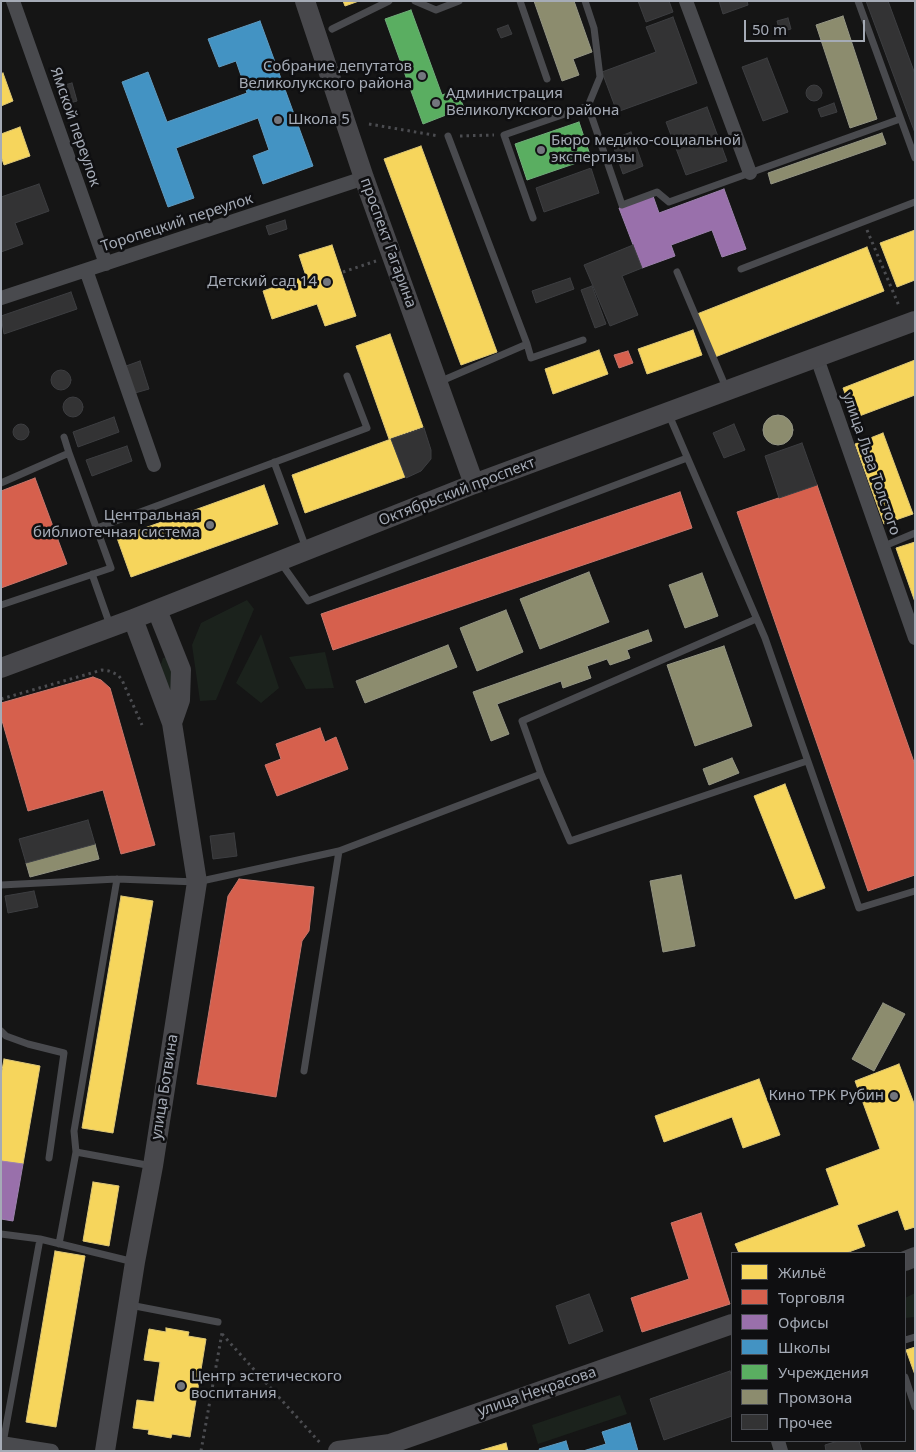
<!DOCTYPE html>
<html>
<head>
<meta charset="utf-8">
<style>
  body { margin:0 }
  #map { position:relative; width:916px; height:1452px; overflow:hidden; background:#151515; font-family:"Noto Sans",sans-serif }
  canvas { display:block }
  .frame { position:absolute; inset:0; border:2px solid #a5abb6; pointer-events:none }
  .legend { position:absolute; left:731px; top:1252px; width:175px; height:190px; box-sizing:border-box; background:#0f0f11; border:1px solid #4b4d53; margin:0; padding:6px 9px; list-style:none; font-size:15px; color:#a5abb6 }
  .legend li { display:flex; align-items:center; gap:10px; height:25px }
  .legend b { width:25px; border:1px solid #4b4d53 }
  .scale { position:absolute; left:744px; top:20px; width:121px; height:22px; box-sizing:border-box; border:2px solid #a5abb6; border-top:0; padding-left:6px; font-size:15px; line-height:18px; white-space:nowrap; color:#a5abb6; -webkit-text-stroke:4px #0f0f11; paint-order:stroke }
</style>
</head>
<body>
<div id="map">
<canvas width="916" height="1452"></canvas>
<div class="frame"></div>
<ul class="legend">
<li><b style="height:14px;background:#f6d55c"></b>Жильё</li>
<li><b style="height:14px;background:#d6604d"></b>Торговля</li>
<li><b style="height:14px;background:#9970ab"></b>Офисы</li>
<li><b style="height:14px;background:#4393c3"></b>Школы</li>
<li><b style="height:14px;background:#5aae61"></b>Учреждения</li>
<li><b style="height:14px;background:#8c8c6e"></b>Промзона</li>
<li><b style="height:14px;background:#333334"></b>Прочее</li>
</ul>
<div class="scale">50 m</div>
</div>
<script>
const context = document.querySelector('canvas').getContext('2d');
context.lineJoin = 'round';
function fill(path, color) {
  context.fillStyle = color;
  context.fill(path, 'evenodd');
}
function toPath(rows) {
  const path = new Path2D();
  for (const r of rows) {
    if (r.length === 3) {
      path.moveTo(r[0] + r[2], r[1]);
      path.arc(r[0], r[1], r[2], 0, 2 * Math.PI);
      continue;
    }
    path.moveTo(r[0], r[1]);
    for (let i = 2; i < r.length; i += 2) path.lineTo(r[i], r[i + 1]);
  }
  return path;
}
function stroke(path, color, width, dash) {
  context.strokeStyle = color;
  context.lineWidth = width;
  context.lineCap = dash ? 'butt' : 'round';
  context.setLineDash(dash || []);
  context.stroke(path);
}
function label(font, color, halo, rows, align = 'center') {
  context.font = font + ' "Noto Sans",sans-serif';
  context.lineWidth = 5;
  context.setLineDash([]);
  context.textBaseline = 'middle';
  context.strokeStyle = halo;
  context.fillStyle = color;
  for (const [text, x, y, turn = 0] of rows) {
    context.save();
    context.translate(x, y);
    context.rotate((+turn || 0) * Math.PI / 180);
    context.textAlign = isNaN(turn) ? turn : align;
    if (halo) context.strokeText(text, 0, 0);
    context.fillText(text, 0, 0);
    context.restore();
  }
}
const green = toPath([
  [247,600,254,609,216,700,200,701,192,645,201,623],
  [261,634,279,688,261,703,236,683],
  [325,652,334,688,306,689,289,657],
  [169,657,178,695,166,697,161,664,163,658],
  [915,1293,915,1317,905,1318,905,1298],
  [620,1395,627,1414,538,1444,532,1425]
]);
const homes = toPath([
  [343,1,359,1,345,6,343,1],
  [3,73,13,101,1,106,1,74,3,73],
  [20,127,30,156,4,165,1,156,1,134,20,127],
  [421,146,497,352,461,365,384,159,421,146],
  [915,230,915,280,897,287,880,243,915,230],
  [332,245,356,316,325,326,317,304,272,319,263,291,306,276,299,255,332,245],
  [867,247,884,291,715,357,697,314,867,247],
  [693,330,702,355,647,374,638,349,693,330],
  [390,334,423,427,389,439,356,346,390,334],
  [599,350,608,374,553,394,545,369,599,350],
  [915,360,915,395,854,418,843,388,915,360],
  [883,433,913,514,884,524,855,444,883,433],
  [391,439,405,477,305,513,292,475,391,439],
  [264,485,278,524,131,577,117,538,264,485],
  [915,542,915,602,896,548,915,542],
  [785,784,825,888,795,899,754,796,785,784],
  [121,896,153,901,113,1133,82,1128,121,896],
  [4,1059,40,1066,23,1164,1,1161,1,1076,4,1059],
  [899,1064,915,1106,915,1227,905,1230,898,1210,857,1225,865,1246,846,1253,739,1253,735,1244,839,1205,826,1169,880,1149,855,1081,899,1064],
  [759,1079,780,1135,743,1148,732,1117,664,1142,655,1116,759,1079],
  [93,1182,119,1186,109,1246,83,1241,93,1182],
  [55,1251,85,1256,56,1427,26,1422,55,1251],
  [166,1328,189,1332,188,1336,206,1339,190,1437,172,1434,171,1438,148,1434,149,1430,133,1428,137,1400,154,1402,160,1362,144,1360,149,1329,166,1332,166,1328],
  [915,1347,915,1375,906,1350,915,1347],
  [506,1443,508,1451,478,1451,506,1443]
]);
const shops = toPath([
  [628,351,633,363,619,368,614,355,628,351],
  [35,478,67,564,1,588,1,491,35,478],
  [817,485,915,765,915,875,868,891,737,512,817,485],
  [680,492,692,528,333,650,321,614,680,492],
  [93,677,101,680,110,688,155,845,121,854,103,790,28,811,1,717,1,703,93,677],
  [320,728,325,742,336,737,348,769,277,796,265,765,281,759,276,744,320,728],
  [239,879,314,887,309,931,302,941,276,1097,197,1084,228,896,239,879],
  [701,1213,730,1304,642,1332,631,1298,689,1279,671,1223,701,1213]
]);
const offices = toPath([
  [724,189,746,249,722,257,712,230,671,245,675,256,642,268,619,208,653,196,659,213,724,189],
  [1,1161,23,1164,13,1221,1,1219,1,1161]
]);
const schools = toPath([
  [260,21,313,166,263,184,253,156,269,150,258,118,176,148,194,198,168,207,122,82,148,72,167,122,247,93,236,61,219,67,208,39,260,21],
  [630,1423,638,1451,583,1451,606,1444,602,1432,630,1423],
  [566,1441,569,1451,540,1451,539,1449,566,1441]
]);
const public = toPath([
  [411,10,442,95,457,90,464,108,423,124,385,19,411,10],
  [579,122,591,158,527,180,515,144,579,122]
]);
const industry = toPath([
  [534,1,574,1,592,52,573,59,579,75,562,81,534,1],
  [843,16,877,119,850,128,816,25,843,16],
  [882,133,886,144,771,184,768,173,882,133],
  [778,430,15],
  [589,572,609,622,540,649,520,599,589,572],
  [702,573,718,616,685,628,669,585,702,573],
  [506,610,523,652,477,671,460,628,506,610],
  [648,630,652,641,627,650,630,658,610,665,607,659,587,666,591,678,563,688,561,681,497,704,509,734,491,741,473,692,648,630],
  [448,645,457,667,365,703,356,681,448,645],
  [724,646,752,726,695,746,667,665,724,646],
  [732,758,739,773,709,785,703,769,732,758],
  [95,844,99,859,30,877,26,863,95,844],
  [681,875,695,946,663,952,650,881,681,875],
  [883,1003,905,1014,874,1071,852,1059,883,1003]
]);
const building = toPath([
  [638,1,669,1,673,12,646,22,638,1],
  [719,1,747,1,748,5,723,14,719,1],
  [866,1,888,1,915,74,915,133,866,1],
  [673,17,697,83,617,112,602,72,656,52,646,27,673,17],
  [788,18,791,29,780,32,777,21,788,18],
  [508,25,512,34,501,38,497,29,508,25],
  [767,58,788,112,763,121,742,67,767,58],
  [72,83,77,101,63,105,57,87,72,83],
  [814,93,8],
  [834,103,837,112,821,117,818,109,834,103],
  [707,107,727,161,686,175,666,122,707,107],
  [631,132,643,166,623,174,611,140,631,132],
  [591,168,599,193,544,212,536,188,591,168],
  [39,184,49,211,15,223,23,244,1,252,1,197,39,184],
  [285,220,287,229,269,235,266,226,285,220],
  [633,245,642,268,622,276,638,315,610,326,584,265,633,245],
  [570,278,574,289,536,303,532,291,570,278],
  [592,286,606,324,595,328,581,290,592,286],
  [71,292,77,309,4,334,1,316,71,292],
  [140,361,149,389,135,393,126,366,140,361],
  [61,380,10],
  [73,407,10],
  [114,417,119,432,78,447,73,432,114,417],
  [734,424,745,450,724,458,713,433,734,424],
  [21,432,8],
  [424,428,431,450,431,459,421,471,406,478,391,439,424,428],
  [802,443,817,485,779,498,765,456,802,443],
  [127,446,132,461,92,476,86,460,127,446],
  [88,820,95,844,26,863,19,839,88,820],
  [234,833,237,856,213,859,210,836,234,833],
  [34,891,38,907,8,913,5,896,34,891],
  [589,1294,603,1331,569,1344,556,1306,589,1294],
  [730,1371,732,1377,732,1416,664,1440,650,1399,730,1371],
  [838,1441,859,1441,862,1451,826,1451,825,1445,838,1441]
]);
const path = toPath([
  [369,124,439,136],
  [460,136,494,135],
  [867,230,899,306],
  [343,272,376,261],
  [1,699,102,670,109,671,118,675,122,680,142,725],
  [222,1334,322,1445],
  [201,1451,222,1333]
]);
const lane = toPath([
  [415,1,436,10,459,1],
  [520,1,547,79],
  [585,1,594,28,600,77,588,106,622,205,657,192,669,202,900,119],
  [858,1,915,158],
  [332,29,389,1],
  [448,136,527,344],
  [533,218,504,135,588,106],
  [741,269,915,202],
  [677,272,727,390],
  [439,382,527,344,531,358,583,340],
  [669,415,765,638,859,908,915,891],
  [64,437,69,453],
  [274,462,306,548],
  [1,483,69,453,111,568,1,605],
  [97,528,367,428,347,376],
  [882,547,915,533],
  [281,563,308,601,687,458],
  [92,574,110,625],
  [541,774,522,721,756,619],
  [1,885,117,879,197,882,339,851,541,774,570,841,807,761],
  [1,1031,6,1036,28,1044,64,1053,49,1158],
  [304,1071,339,851],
  [76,1152,152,1166],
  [1,1234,40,1239,134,1262],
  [59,1244,76,1152,74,1131,117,879],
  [130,1305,218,1322],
  [905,1340,915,1337],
  [905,1377,915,1407],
  [3,1451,3,1443,40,1239]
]);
const street = toPath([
  [13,1,106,264],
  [686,1,750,173],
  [86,270,154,465],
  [1,298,364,178],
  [817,358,915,638],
  [778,1441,781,1451],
  [1,1443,52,1451]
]);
const secondary = toPath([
  [305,1,364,178,474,484],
  [157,610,181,670,180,700,172,723],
  [1,668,133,619,474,484,915,321],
  [905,1261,915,1257],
  [105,1451,135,1262,153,1166,197,882,172,723,133,619],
  [338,1451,390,1444,732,1324]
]);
const markers = [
  [422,76,5,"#73767e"],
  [436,103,5,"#73767e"],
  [278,120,5,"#73767e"],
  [541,150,5,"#73767e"],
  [327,282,5,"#73767e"],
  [210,525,5,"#73767e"],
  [894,1096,5,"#73767e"],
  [181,1386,5,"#73767e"]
];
const poiNames = [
  ["Собрание депутатов",412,67],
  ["Великолукского района",412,84],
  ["Администрация",446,94,"left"],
  ["Великолукского района",446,111,"left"],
  ["Школа 5",288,120,"left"],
  ["Бюро медико-социальной",551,141,"left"],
  ["экспертизы",551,158,"left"],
  ["Детский сад 14",317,282],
  ["Центральная",200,516],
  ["библиотечная система",200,533],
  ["Кино ТРК Рубин",884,1096],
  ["Центр эстетического",191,1377,"left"],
  ["воспитания",191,1394,"left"]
];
const streetNames = [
  ["Ямской переулок",75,127,71],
  ["Торопецкий переулок",177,223,-18],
  ["проспект Гагарина",388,243,70],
  ["улица Льва Толстого",871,464,71],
  ["Октябрьский проспект",457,492,-21],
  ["улица Ботвина",165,1087,-81],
  ["улица Некрасова",537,1392,-19]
];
fill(green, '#1b221c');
fill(homes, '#f6d55c');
stroke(homes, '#dec877', 1);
fill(shops, '#d6604d');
stroke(shops, '#c7766c', 1);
fill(offices, '#9970ab');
stroke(offices, '#9d82ae', 1);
fill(schools, '#4393c3');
stroke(schools, '#609abf', 1);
fill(public, '#5aae61');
stroke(public, '#70ad7a', 1);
fill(industry, '#8c8c6e');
stroke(industry, '#949584', 1);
fill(building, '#333334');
stroke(building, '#3d3e41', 1);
stroke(path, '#4b4c50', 3, [2.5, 4]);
stroke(lane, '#494a4e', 7);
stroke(street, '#494a4e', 14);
stroke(secondary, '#48484c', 20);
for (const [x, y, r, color] of markers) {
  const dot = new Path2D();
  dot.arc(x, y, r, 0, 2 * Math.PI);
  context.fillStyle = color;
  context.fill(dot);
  stroke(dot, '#0f0f11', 2);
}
label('15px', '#a5abb6', '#0f0f11', poiNames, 'right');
label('15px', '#a5abb6', '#0f0f11', streetNames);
</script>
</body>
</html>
